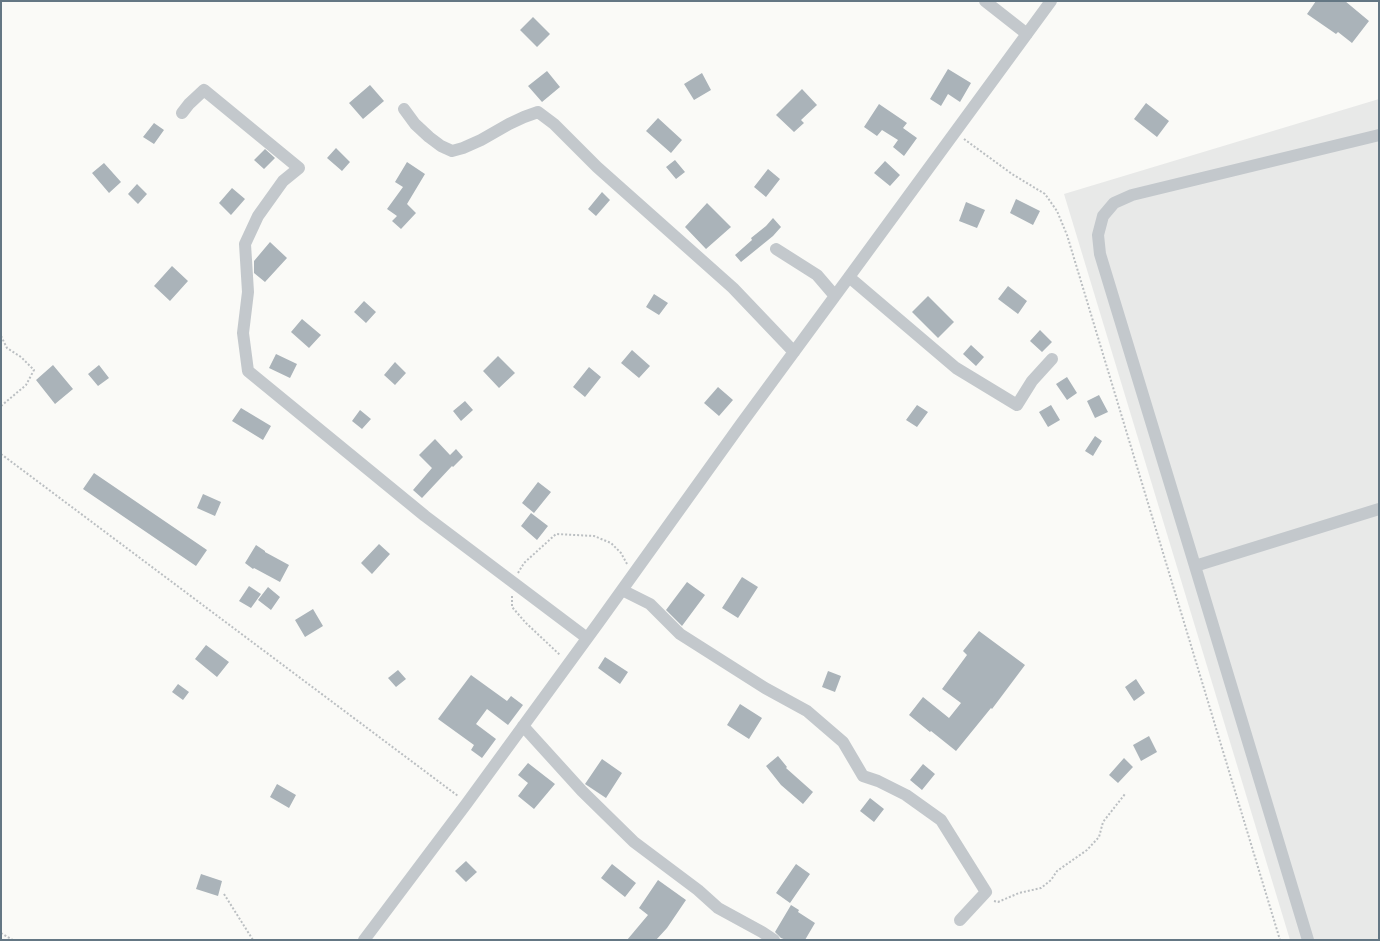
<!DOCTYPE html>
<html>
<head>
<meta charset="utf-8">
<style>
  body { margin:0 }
  #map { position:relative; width:1380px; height:941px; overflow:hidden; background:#fafaf7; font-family:Poppins,sans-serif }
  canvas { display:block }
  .frame { position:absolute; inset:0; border:2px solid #647784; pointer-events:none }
</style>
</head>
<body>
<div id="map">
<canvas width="1380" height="941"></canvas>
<div class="frame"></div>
</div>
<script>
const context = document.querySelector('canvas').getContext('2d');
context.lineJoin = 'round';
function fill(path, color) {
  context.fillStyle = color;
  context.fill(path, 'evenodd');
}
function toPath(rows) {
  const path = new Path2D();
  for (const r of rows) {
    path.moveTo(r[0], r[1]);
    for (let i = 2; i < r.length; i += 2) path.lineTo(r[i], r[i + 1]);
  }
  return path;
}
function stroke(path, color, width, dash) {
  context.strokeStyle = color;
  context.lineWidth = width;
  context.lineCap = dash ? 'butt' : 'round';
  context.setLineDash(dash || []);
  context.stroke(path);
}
const built = toPath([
  [1379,99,1379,940,1290,940,1064,194]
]);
const building = toPath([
  [1316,1,1345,1,1369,21,1352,43,1338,32,1336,34,1307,14],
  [533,17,550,34,537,47,520,30],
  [948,69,971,83,960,102,948,94,941,106,930,99],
  [547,71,560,87,542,102,528,86],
  [702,73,711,90,694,100,684,84],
  [370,85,384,101,363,119,349,103],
  [802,89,817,105,801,120,804,123,794,132,776,115],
  [1146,103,1169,121,1157,137,1134,119],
  [879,104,907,123,903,128,917,138,904,156,893,147,898,140,882,130,877,136,864,127],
  [658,118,682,140,671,153,646,131],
  [154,123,164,130,154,144,143,137],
  [336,148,350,162,342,171,327,158],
  [265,149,275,158,264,169,254,160],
  [675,160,685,172,676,179,666,167],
  [885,161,900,175,890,186,874,173],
  [407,162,425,174,407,204,416,213,401,229,392,221,397,216,387,209,403,187,395,182],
  [104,163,121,182,109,193,92,173],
  [768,169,780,179,766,197,754,187],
  [137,184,147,194,138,204,128,194],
  [232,188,245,199,231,215,219,203],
  [602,192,610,200,596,216,588,209],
  [1016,199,1040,211,1033,225,1010,213],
  [966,202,985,210,977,228,959,221],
  [707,203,731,227,706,249,685,227],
  [773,218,781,227,773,236,741,262,735,255,752,240,751,238,766,226],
  [270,242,287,258,265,282,254,273,254,261],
  [172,266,188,281,170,301,154,286],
  [1008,286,1027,301,1018,314,998,299],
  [654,294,668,303,659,315,646,307],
  [928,296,954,322,938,338,912,312],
  [364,301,376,312,366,323,354,312],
  [302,319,321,335,309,348,291,332],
  [1040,330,1052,342,1042,352,1030,341],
  [971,345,984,357,976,366,963,354],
  [632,350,650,366,639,378,621,363],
  [276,354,297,364,290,378,269,368],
  [498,356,515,373,499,388,483,371],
  [395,362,406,373,395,385,384,375],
  [53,365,73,389,55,404,36,380],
  [99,365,109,378,98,386,88,374],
  [589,367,601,377,585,397,573,387],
  [1067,377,1077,393,1067,400,1056,384],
  [718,387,733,400,719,416,704,403],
  [1099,395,1108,412,1095,418,1087,401],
  [465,401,473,410,461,421,453,411],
  [917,405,928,412,917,427,906,420],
  [1051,405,1060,420,1048,427,1039,412],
  [241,408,271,426,263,440,232,421],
  [360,410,371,419,362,429,352,421],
  [1095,436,1102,441,1093,456,1085,451],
  [435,439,450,455,456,449,463,457,453,467,452,466,422,498,413,490,432,468,419,455],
  [94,473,207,550,196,566,83,489],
  [538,482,551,492,534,513,522,503],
  [203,494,221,502,215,516,197,508],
  [531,513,548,526,537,540,521,526],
  [379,544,390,554,372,574,361,563],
  [256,545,265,551,265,552,289,565,280,582,254,568,253,569,245,563],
  [742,577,758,587,738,618,722,608],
  [687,582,705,595,682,626,666,610],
  [249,586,261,594,251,608,239,601],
  [268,587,280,597,271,610,258,600],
  [313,609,323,626,305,637,295,620],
  [979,631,1025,665,992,709,991,708,956,751,931,731,930,732,909,715,923,697,949,718,961,703,942,689,967,655,963,651],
  [206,645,229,662,217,677,195,659],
  [605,657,628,672,620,684,598,668],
  [398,670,406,679,396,687,388,678],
  [828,671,841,676,835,692,822,687],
  [471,675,507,701,511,696,523,705,508,725,487,709,476,724,496,739,482,758,471,750,474,745,438,719],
  [1136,679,1145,693,1134,701,1125,687],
  [178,684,189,692,183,700,172,692],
  [740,704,762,718,749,739,727,725],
  [1149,736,1157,752,1141,761,1133,745],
  [778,756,787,767,786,768,813,792,803,804,781,785,766,766],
  [1124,758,1133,767,1118,783,1109,775],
  [602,759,622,773,606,798,585,784],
  [528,763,555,784,534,809,518,796,528,783,518,775],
  [923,764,935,774,922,790,910,780],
  [277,784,296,795,289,808,270,797],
  [870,798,884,809,874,822,860,811],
  [466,861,477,872,466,882,455,871],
  [612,864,636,883,625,897,601,878],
  [796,864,810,874,790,903,776,893],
  [201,874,222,881,218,896,196,889],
  [658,880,686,900,667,928,656,940,627,940,648,915,639,908],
  [791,905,799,910,798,912,815,923,805,940,786,940,781,938,775,932]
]);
const path = toPath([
  [964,139,1012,174,1045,194,1057,211,1067,235,1280,940],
  [1,336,7,348,21,357,34,370,26,385,1,406],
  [1,454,458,796],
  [518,573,524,563,556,534,594,536,611,543,621,553,627,564],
  [512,596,512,607,526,623,560,655],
  [224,894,253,940],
  [994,901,998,902,1019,893,1041,888,1051,880,1057,871,1087,850,1099,837,1103,822,1125,794],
  [1,933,13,940]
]);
const minor = toPath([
  [985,1,1027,34],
  [404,109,415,124,429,137,441,146,452,151,463,148,481,140,509,124,524,117,538,112,554,124,597,167,733,288,794,352],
  [182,113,189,104,204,90,299,168,283,181,258,216,245,244,248,292,243,333,248,371,425,516,587,638],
  [776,249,817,275,835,296],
  [849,277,956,368,1017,405,1032,381,1052,359],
  [1195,566,1100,254,1098,235,1103,216,1114,203,1132,195,1379,135],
  [622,590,650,604,680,634,765,688,807,711,843,742,863,776,878,781,906,795,941,820,986,892,960,920],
  [523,726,582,791,634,842,698,890,718,908,762,932,774,940],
  [364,940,467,803,599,622,741,424,849,277,1051,1],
  [1308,940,1195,566,1379,509]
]);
fill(built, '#e8e9e8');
fill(building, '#aab3b9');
stroke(path, '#bbbfc2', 2, [2, 2]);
stroke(minor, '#c3c8cc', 12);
</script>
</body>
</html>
